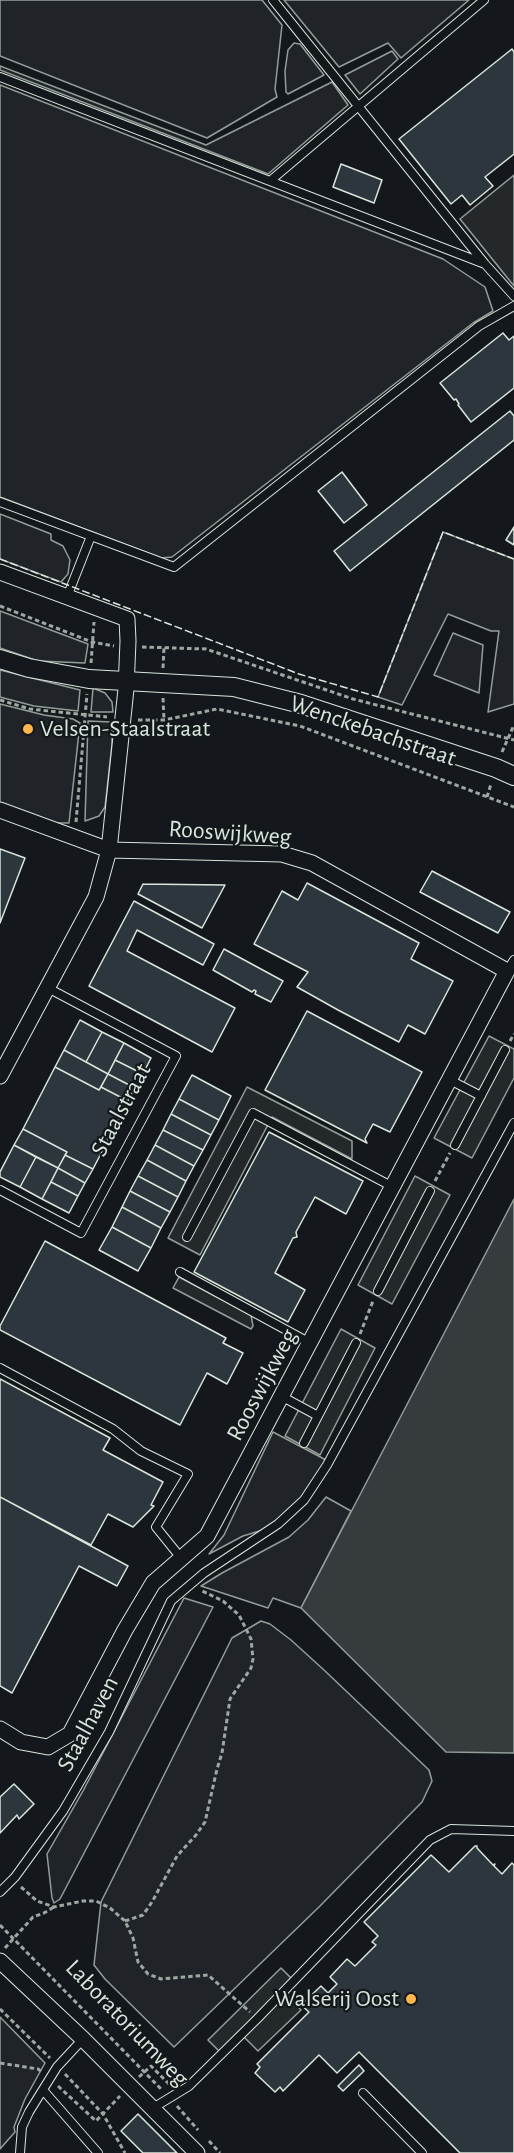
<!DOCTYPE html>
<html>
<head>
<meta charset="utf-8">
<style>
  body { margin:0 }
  canvas { display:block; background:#14181c }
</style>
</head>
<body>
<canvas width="514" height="2153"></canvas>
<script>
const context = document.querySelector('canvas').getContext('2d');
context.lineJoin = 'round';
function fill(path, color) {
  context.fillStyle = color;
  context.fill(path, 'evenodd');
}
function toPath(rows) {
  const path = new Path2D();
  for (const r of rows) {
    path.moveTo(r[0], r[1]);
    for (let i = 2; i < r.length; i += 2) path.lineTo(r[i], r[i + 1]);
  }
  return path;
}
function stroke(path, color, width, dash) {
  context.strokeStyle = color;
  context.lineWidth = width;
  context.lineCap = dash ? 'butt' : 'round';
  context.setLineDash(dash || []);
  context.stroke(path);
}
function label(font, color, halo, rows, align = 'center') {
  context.font = font + ' "Alegreya Sans",sans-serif';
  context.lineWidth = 4.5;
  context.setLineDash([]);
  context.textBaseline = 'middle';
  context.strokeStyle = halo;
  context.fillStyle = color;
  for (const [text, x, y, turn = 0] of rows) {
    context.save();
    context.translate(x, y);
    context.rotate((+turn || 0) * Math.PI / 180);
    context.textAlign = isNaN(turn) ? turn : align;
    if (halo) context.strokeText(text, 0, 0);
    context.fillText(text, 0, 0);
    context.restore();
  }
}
const green = toPath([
  [0,0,262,0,282,25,275,89,277,97,207,138,0,56,0,0],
  [284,0,469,0,401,58,388,43,339,67,284,0],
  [294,43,300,44,324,75,288,94,286,92,285,71,288,50,294,43],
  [392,51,398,59,360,94,345,75,392,51],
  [0,66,206,145,332,82,348,105,268,174,0,70,0,66],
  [0,85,443,259,485,287,493,311,473,323,172,557,161,558,0,497,0,85],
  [0,514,51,534,51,540,63,546,70,560,68,574,61,582,0,559,0,514],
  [443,532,514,559,514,704,488,712,499,631,491,631,448,614,402,705,378,697,443,532],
  [0,611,88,644,85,663,38,661,0,648,0,611],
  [453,633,483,645,479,693,434,675,453,633],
  [0,670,80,690,78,711,34,706,0,697,0,670],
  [93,688,105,693,112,702,113,712,91,712,93,688],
  [0,704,44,715,73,719,80,723,69,823,50,823,0,804,0,704],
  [88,721,112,722,112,744,105,807,99,816,85,821,88,721],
  [273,1432,326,1460,313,1485,290,1513,266,1529,243,1536,209,1554,224,1535,273,1432],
  [326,1497,351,1511,301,1608,273,1598,268,1608,201,1586,222,1573,289,1537,308,1520,326,1497],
  [184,1598,213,1607,60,1899,54,1903,52,1898,47,1854,83,1791,184,1598],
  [261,1621,270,1624,291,1640,324,1670,429,1770,432,1781,422,1802,319,1907,174,2047,105,1979,94,1965,101,1902,232,1638,261,1621],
  [0,2017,45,2063,25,2099,14,2127,15,2132,0,2149,0,2017]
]);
const parking = toPath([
  [514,175,514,286,460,219,514,175],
  [489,1036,514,1049,514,1078,472,1158,434,1138,489,1036],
  [247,1087,352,1141,352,1159,272,1117,200,1255,168,1238,247,1087],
  [415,1176,450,1195,392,1304,358,1285,415,1176],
  [179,1277,251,1315,253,1326,251,1329,173,1288,179,1277],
  [341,1329,375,1348,320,1455,285,1436,341,1329],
  [281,1968,292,1979,282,1990,301,2010,258,2051,239,2032,219,2051,208,2040,281,1968]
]);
const water = toPath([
  [514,1199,514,1753,446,1752,301,1608,514,1199]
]);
const building = toPath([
  [512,49,514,52,514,154,485,177,493,186,470,205,462,195,451,204,399,139,512,49],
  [341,164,382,180,374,203,333,187,341,164],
  [503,333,509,340,514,336,514,388,471,422,458,405,459,404,456,399,454,400,440,383,503,333],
  [510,411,514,416,514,440,350,571,334,551,510,411],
  [342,472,367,505,344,523,318,491,342,472],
  [514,527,514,545,506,540,514,527],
  [25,725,33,726,31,733,24,732,25,725],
  [0,849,25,858,0,923,0,849],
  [432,871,510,912,498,933,420,892,432,871],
  [307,883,419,943,411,959,453,981,425,1034,408,1025,399,1042,338,1010,297,987,308,972,254,944,282,891,298,900,307,883],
  [143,884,225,885,202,928,138,894,143,884],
  [134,901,214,944,203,965,137,930,127,951,235,1008,212,1052,89,986,134,901],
  [224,949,283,981,271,1002,255,994,256,991,254,990,252,992,213,970,224,949],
  [307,1011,422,1072,390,1132,373,1124,365,1139,367,1143,265,1090,307,1011],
  [80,1020,102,1032,86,1062,64,1050,80,1020],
  [102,1032,124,1043,108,1074,86,1062,102,1032],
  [124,1043,151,1058,143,1074,115,1060,124,1043],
  [64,1050,108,1074,99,1090,55,1067,64,1050],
  [115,1060,143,1074,135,1088,108,1074,115,1060],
  [55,1067,99,1090,101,1087,128,1101,93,1169,65,1155,67,1152,23,1129,55,1067],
  [108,1074,135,1088,128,1101,101,1087,108,1074],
  [192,1075,231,1096,219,1120,179,1099,192,1075],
  [179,1099,219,1120,211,1135,171,1114,179,1099],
  [171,1114,211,1135,203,1150,163,1130,171,1114],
  [23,1129,67,1152,58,1168,14,1145,23,1129],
  [163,1130,203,1150,194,1166,155,1145,163,1130],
  [269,1132,363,1181,346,1214,315,1197,296,1232,297,1237,293,1238,275,1273,305,1290,288,1322,194,1272,269,1132],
  [14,1145,36,1157,20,1187,0,1177,0,1172,14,1145],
  [155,1145,194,1166,186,1181,147,1160,155,1145],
  [65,1155,93,1169,85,1183,58,1168,65,1155],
  [36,1157,58,1168,42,1199,20,1187,36,1157],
  [147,1160,186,1181,178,1197,138,1176,147,1160],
  [58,1168,85,1183,78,1196,51,1182,58,1168],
  [138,1176,178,1197,170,1212,130,1191,138,1176],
  [51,1182,78,1196,69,1213,42,1199,51,1182],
  [130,1191,170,1212,161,1228,122,1207,130,1191],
  [122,1207,161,1228,151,1248,112,1227,122,1207],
  [112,1227,151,1248,138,1271,99,1250,112,1227],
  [45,1241,226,1338,223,1343,243,1353,227,1384,207,1373,180,1425,0,1330,0,1326,45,1241],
  [0,1379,110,1438,103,1450,163,1482,151,1505,154,1506,133,1527,108,1514,91,1545,0,1497,0,1379],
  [0,1497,128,1566,117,1586,79,1566,12,1693,0,1686,0,1497],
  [14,1784,34,1804,19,1819,17,1815,0,1833,0,1797,14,1784],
  [475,1846,477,1846,477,1848,493,1865,495,1864,494,1866,502,1874,512,1863,514,1865,514,2153,460,2153,359,2052,337,2073,319,2055,283,2091,280,2087,275,2092,255,2073,260,2067,257,2064,309,2012,301,2005,321,1986,328,1993,337,1984,330,1977,347,1959,355,1966,376,1945,372,1942,378,1936,364,1922,431,1855,449,1872,475,1846],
  [359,2065,364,2071,343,2091,338,2086,359,2065],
  [138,2114,177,2153,143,2153,121,2131,138,2114]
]);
const path = toPath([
  [0,606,92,642,114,646],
  [142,647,206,649,353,699,514,740],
  [91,663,94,622],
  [163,668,164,648],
  [163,698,164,720],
  [0,700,30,709,107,717],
  [138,720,164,720,217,709,300,726,514,807],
  [502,752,514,725],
  [487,797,491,784],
  [76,822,87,694],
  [510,1041,514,1034],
  [435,1181,450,1153],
  [360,1334,373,1301],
  [21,1887,37,1901,54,1907,83,1901,96,1901,110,1908,125,1921,133,1938,138,1962,148,1974,161,1979,208,1975,250,2012],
  [125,1921,143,1915,152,1902,177,1856,196,1835,205,1822,217,1769,222,1753,230,1699,251,1668,253,1659,251,1639,239,1615,223,1601,200,1590],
  [0,1925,162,2090],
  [5,1948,33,1917,44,1913,54,1907],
  [0,2009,50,2058],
  [0,2063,38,2069,42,2072],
  [65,2074,103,2114,125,2153],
  [139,2077,151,2066,171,2086],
  [58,2086,96,2121,120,2096],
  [177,2106,198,2130],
  [209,2141,220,2153]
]);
const service = toPath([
  [273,0,485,264,514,296],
  [0,77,485,264],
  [270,181,484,0],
  [0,502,174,567,479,326,514,306],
  [67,597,91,536],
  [507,971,514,960],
  [450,1080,481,1096],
  [455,1145,505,1050],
  [0,1190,81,1233,176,1056,48,988],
  [187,1237,253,1113,393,1187],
  [180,1272,310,1343],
  [378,1291,430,1191],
  [0,1368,113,1429,141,1451,188,1474,156,1527,181,1558],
  [281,1396,318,1416],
  [304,1443,356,1343],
  [0,1892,15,1877,63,1811,109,1732,171,1601,204,1573,278,1524,304,1500,327,1465,514,1123],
  [43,2090,98,2153],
  [363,2093,422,2153],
  [153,2108,189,2086,257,2019,430,1840,451,1829,514,1831],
  [20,2153,22,2127,29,2112,57,2067,83,2039]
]);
const minor = toPath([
  [0,572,127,619,128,641,126,689,109,850,96,897,0,1076],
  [0,810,109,850,282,854,312,863,507,971,207,1536,153,1583,125,1630,70,1734,48,1747,21,1742,0,1729],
  [0,1961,83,2039,197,2153]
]);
const tertiary = toPath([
  [0,659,29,668,89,679,234,687,301,704,496,768,514,776]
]);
const fence = toPath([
  [0,559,299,674,378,697,443,532,514,559]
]);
const markers = [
  [28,729,6,"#ffb74d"],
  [411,1999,6,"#ffb74d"]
];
const poiNames = [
  ["Velsen-Staalstraat",40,729],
  ["Walserij Oost",399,1999,"right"]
];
const streetNames = [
  ["Wenckebachstraat",373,731,19],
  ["Rooswijkweg",230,833,4],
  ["Staalstraat",121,1110,-62],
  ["Rooswijkweg",262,1385,-62],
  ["Staalhaven",88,1724,-62],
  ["Laboratoriumweg",127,2023,46]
];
fill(green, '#202428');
stroke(green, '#939e99', 1.5);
fill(parking, '#24282b');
stroke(parking, '#939e99', 1.5);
fill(water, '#363b3e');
stroke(water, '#939e99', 1.5);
fill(building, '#2c363c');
stroke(building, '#d8e6dc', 1.5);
stroke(service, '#d8e6dc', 10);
stroke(minor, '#d8e6dc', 17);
stroke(tertiary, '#d8e6dc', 20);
stroke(path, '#9da8a2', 3, [4.5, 3]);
stroke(service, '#14181c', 8);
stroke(minor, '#14181c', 15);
stroke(tertiary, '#14181c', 18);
stroke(fence, '#d8e6dc', 1.5, [8, 3]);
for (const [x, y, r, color] of markers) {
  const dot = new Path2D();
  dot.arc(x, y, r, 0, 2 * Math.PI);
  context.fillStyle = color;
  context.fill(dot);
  stroke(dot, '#14181c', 2);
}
label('24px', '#d8e6dc', '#14181c', poiNames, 'left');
label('24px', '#d8e6dc', '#14181c', streetNames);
</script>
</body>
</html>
